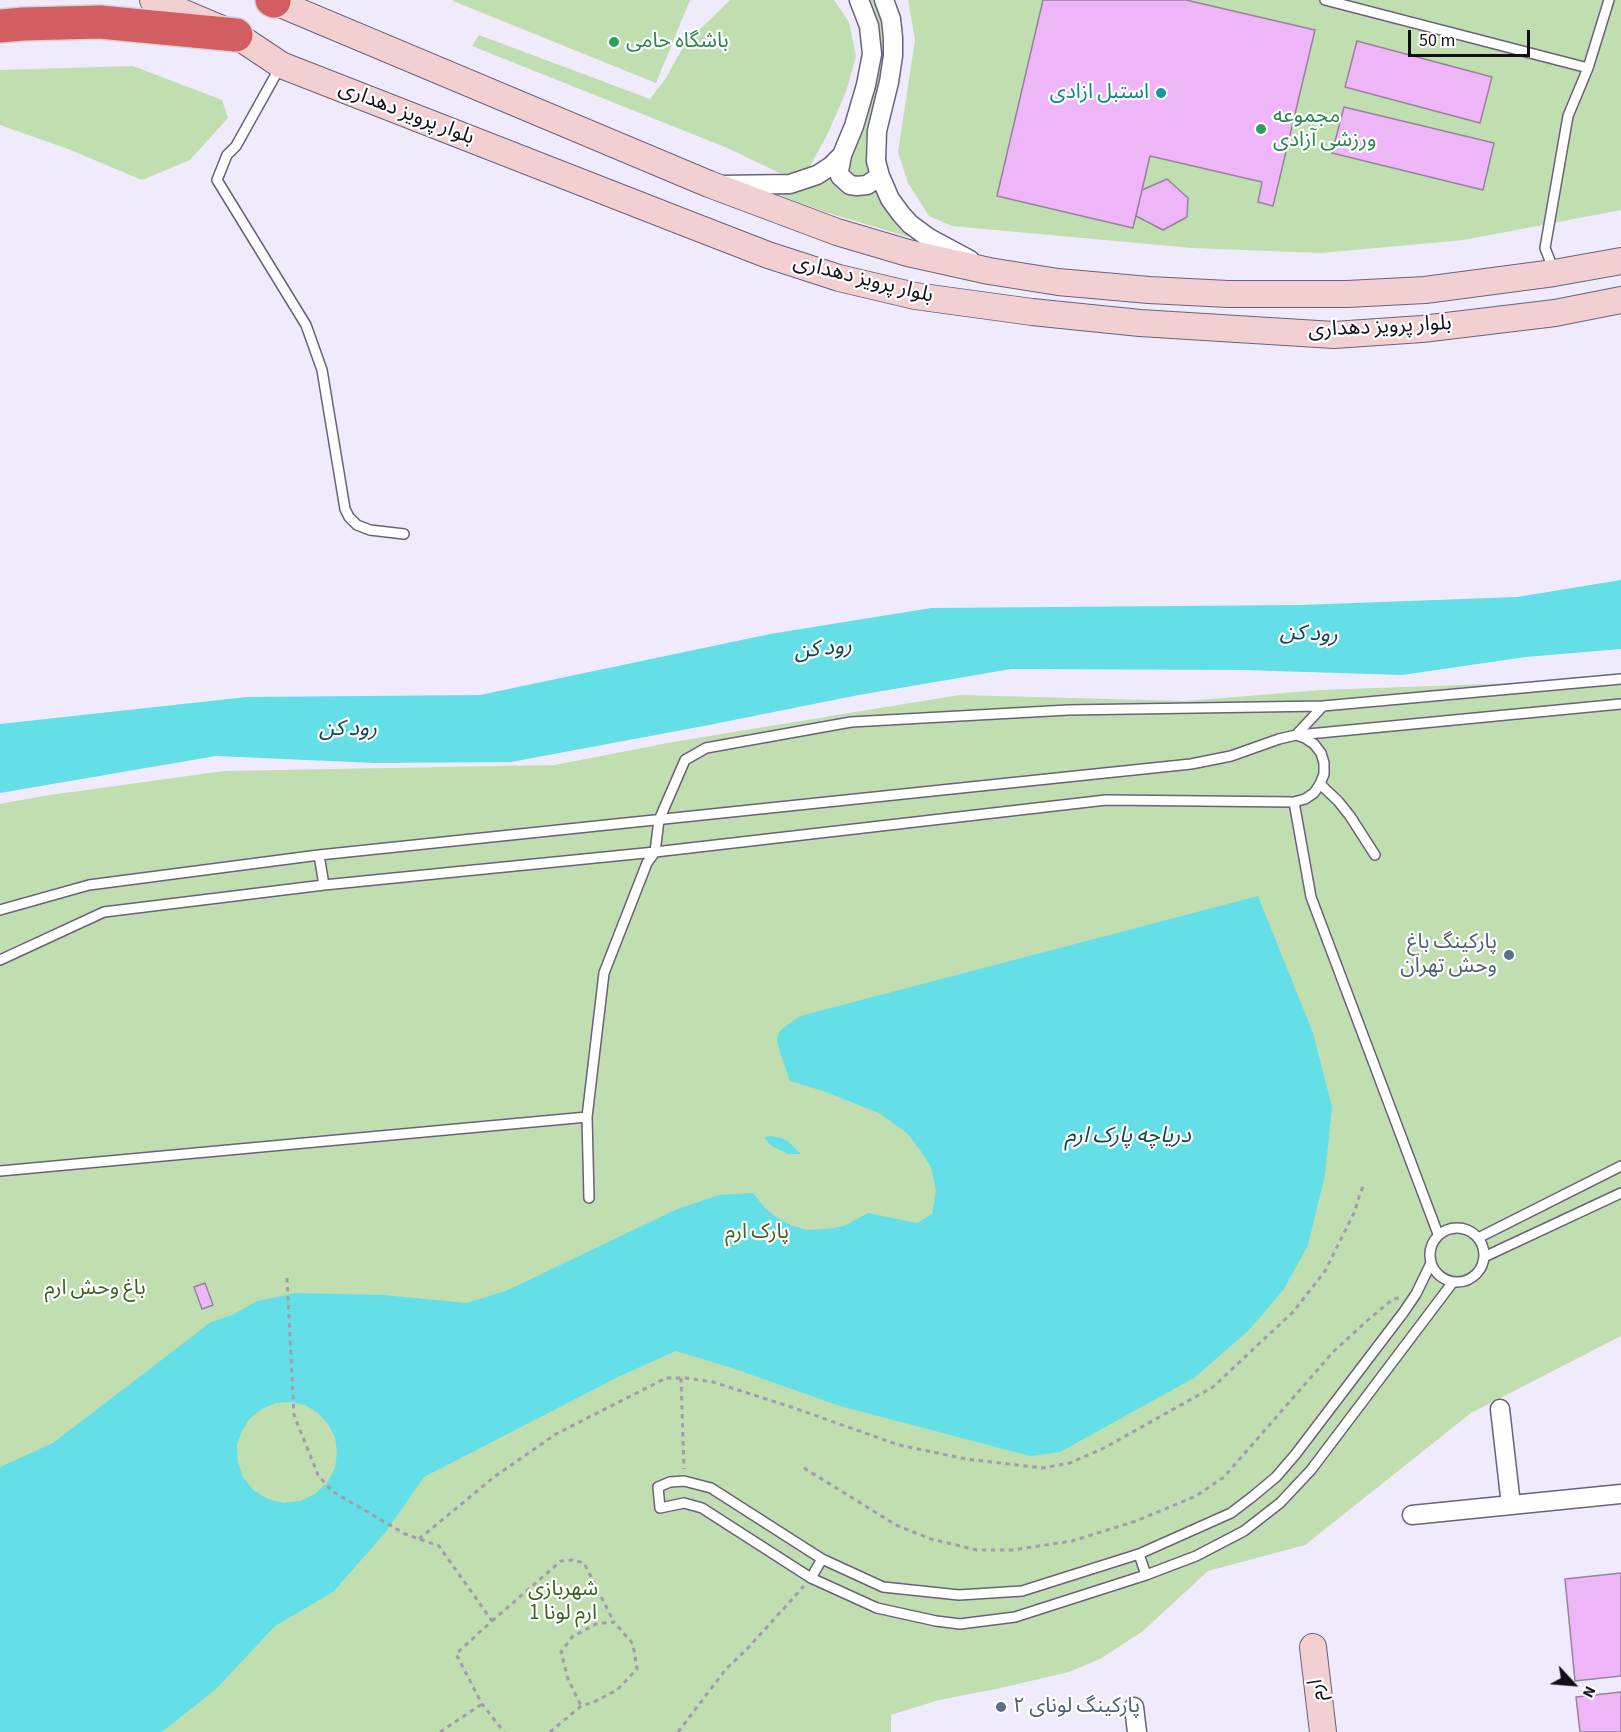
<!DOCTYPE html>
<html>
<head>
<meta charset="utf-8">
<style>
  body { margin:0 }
  #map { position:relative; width:1621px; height:1732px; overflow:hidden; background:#f0eafd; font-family:"Source Sans 3",sans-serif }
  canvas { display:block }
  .north { position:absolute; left:1543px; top:1654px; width:60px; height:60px; -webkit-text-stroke:4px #fff; paint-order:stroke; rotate:116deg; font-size:16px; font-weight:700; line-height:24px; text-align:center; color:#120e19 }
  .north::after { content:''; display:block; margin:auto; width:21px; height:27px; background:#120e19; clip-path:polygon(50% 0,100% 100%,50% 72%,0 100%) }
  .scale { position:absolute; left:1408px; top:30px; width:122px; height:27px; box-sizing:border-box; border:3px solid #120e19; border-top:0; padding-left:8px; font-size:18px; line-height:21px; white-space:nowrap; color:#120e19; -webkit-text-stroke:4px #fff; paint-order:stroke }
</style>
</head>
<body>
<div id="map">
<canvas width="1621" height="1732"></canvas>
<div class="north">N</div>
<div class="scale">50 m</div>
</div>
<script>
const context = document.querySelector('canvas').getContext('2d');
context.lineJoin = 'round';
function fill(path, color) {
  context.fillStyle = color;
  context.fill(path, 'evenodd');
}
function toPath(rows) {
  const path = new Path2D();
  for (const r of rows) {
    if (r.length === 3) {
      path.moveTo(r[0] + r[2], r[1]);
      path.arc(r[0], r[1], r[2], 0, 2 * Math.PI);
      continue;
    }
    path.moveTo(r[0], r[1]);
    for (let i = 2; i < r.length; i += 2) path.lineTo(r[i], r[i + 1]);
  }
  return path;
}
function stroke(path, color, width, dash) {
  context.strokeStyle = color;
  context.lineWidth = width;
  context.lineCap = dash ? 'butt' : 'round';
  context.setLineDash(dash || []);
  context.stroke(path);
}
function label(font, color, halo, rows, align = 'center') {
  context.font = font + ' "Source Sans 3","Noto Sans Arabic",sans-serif';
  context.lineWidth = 4.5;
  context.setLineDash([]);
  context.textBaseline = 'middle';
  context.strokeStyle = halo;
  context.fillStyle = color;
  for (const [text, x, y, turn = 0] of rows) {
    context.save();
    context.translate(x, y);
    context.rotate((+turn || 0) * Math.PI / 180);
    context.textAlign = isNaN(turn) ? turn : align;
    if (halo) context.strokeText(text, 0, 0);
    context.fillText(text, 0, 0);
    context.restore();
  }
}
const green = toPath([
  [454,0,690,0,656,83,453,1],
  [730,0,834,0,849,22,856,56,846,92,828,133,809,168,784,175,725,147,472,46,479,35,650,99,666,78,684,45],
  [868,0,878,0,881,7,886,56,866,140,866,153,869,174,855,181,844,168,879,36,875,15],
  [908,0,1621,0,1621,210,1464,240,1321,253,1192,248,952,226,929,216,908,183,898,152,915,40],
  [133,66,222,100,228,118,190,160,142,180,68,149,0,125,0,70],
  [830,174,877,187,929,243,825,212,762,189],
  [1621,676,1621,1336,1471,1413,1305,1545,1208,1571,1143,1631,1100,1659,1069,1672,996,1689,939,1700,891,1715,891,1732,0,1732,0,804,43,796,224,771,555,765,673,742,959,695,1185,701,1321,690,1599,680]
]);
const water = toPath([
  [1621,580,1621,649,1526,657,1402,675,1243,670,1011,669,859,695,704,726,511,762,375,763,216,756,0,793,0,724,247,697,480,695,770,634,931,608,1300,605,1517,597],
  [1258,896,1313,1033,1332,1107,1325,1175,1308,1245,1284,1289,1249,1330,1194,1378,1060,1452,1030,1456,840,1406,732,1368,676,1351,620,1376,424,1477,385,1533,333,1592,275,1626,216,1689,162,1732,0,1732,0,1467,53,1443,211,1322,232,1315,257,1301,296,1293,384,1295,467,1303,508,1290,675,1210,719,1195,753,1193,766,1209,776,1217,791,1225,807,1230,835,1228,846,1225,868,1213,917,1223,932,1214,936,1191,931,1167,920,1150,907,1133,879,1113,823,1091,790,1081,779,1049,777,1040,778,1034,783,1028,797,1018,804,1015],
  [291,1402,305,1405,318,1413,328,1424,335,1437,337,1452,335,1468,327,1483,315,1494,300,1501,284,1503,268,1499,253,1490,243,1477,238,1462,237,1445,242,1431,250,1418,262,1409,276,1403],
  [770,1136,781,1138,789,1142,801,1154,788,1154,770,1145,764,1137]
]);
const building = toPath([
  [1043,0,1186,0,1315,30,1273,206,1258,202,1262,182,1150,156,1133,228,997,196,1043,0],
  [1357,41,1492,77,1480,123,1345,87,1357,41],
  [1344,107,1494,143,1483,190,1332,153,1344,107],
  [1167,179,1188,198,1187,217,1163,230,1136,216,1142,190,1167,179],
  [205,1283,213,1305,202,1309,194,1287,205,1283],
  [1621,1573,1621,1676,1575,1681,1565,1579,1621,1573],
  [1621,1692,1621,1732,1580,1732,1576,1697,1621,1692]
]);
const path = toPath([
  [287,1278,294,1415,318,1475,332,1491,405,1534,439,1546,492,1621,456,1654,482,1704,504,1732],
  [681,1378,684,1469],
  [804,1468,896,1525,931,1539,977,1550,1012,1550,1072,1541,1136,1521,1196,1496,1224,1477,1333,1352,1369,1319,1393,1299,1399,1298],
  [419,1539,494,1477,556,1434,666,1378,686,1378,713,1382,791,1407,899,1445,966,1459,1043,1468,1070,1463,1104,1448,1213,1387,1294,1311,1325,1271,1355,1211,1360,1193,1364,1185],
  [492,1621,561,1561,573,1560,584,1563,614,1622],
  [440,1732,482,1704],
  [550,1732,581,1706,594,1702,617,1690,637,1669,633,1644,614,1622,596,1624,572,1637,561,1652,568,1679,581,1706],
  [678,1732,726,1669,748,1648,804,1586]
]);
const lane = toPath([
  [1325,0,1588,68],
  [280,67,236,146,227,155,217,180,306,325,322,370,345,509,349,517,357,525,370,530,404,534],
  [1554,271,1545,248,1568,116,1588,68,1609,0],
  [1296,735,1323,706,1621,679],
  [1298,735,1621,704],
  [1320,784,1338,801,1350,816,1375,855],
  [1294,802,1311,897,1438,1234],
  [319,855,324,885],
  [0,910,89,885,319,855,1191,764,1231,756,1279,739,1296,735,1305,738,1314,744,1321,753,1324,763,1324,774,1320,784,1314,793,1305,799,1294,802,1106,800,655,852,324,885,104,912,0,960],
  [0,1171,587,1117],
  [589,1198,587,1117,604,973,647,863,655,852,659,820,685,760,706,748,851,722,1068,710,1323,706],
  [1457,1255,27],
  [1478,1238,1621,1166],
  [1484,1257,1621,1193],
  [1431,1263,1416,1294,1403,1313,1295,1455,1276,1477,1252,1497,1231,1513,1139,1554,1022,1591,959,1595,883,1587,822,1559,711,1488,684,1481,670,1482,658,1487,660,1508,684,1503,702,1508,811,1578,877,1608,936,1621,960,1624,1015,1617,1146,1575,1196,1556,1244,1531,1280,1503,1311,1470,1453,1282],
  [1139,1554,1146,1575],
  [811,1578,822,1559]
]);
const street = toPath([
  [884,0,891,19,893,38,893,56,889,82,877,131,876,161,880,176,890,199,901,214,910,224,929,238,970,260],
  [842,155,839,171,840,176,850,185,857,186,867,185,880,176],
  [723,185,790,184,817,175,831,166,842,155,854,126,866,85,872,54,869,26,859,0],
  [1500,1409,1511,1505],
  [1412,1515,1621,1494],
  [1134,1707,1137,1732]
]);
const secondary = toPath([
  [153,0,236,35,281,65,688,224,768,255,839,278,915,296,1032,312,1140,323,1334,335,1422,329,1555,313,1621,300],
  [271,0,709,184,837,232,908,253,989,271,1058,282,1149,290,1228,294,1347,294,1425,290,1554,273,1621,261],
  [1313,1647,1323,1732]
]);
const highway = toPath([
  [272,0,274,1],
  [0,26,23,24,100,22,236,35]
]);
const markers = [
  [614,42,6,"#2e9e5b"],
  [1161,93,6,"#0f9aa8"],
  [1261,129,6,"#2e9e5b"],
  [1509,955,6,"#5c6f8a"],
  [1001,1707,6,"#5c6f8a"]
];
const leisureNames = [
  ["باشگاه حامی",626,42],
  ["مجموعه",1273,117],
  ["ورزشی آزادی",1273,141]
];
const cultureNames = [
  ["استبل ازادی",1149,93]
];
const streetNames = [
  ["بلوار پرویز دهداری",406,114,21],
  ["بلوار پرویز دهداری",863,280,14],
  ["بلوار پرویز دهداری",1380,328,-3],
  ["ارم",1318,1690,-97]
];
const serviceNames = [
  ["پارکینگ باغ",1497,943],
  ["وحش تهران",1497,967],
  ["پارکینگ لونای ۲",1013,1707,"left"]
];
const parkNames = [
  ["پارک ارم",757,1233],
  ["باغ وحش ارم",95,1289],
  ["شهربازی",563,1590],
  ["ارم لونا 1",563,1614]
];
const waterNames = [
  ["رود کن",1309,635,3],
  ["رود کن",823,650,-6],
  ["رود کن",348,730],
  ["دریاچه پارک ارم",1128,1137]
];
fill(green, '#c0deb0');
fill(water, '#65dfe7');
fill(building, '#eeb6f9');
stroke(building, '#97839b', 1.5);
stroke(lane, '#6a617c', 12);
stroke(street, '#6a617c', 21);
stroke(secondary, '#6a617c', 28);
stroke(highway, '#d4d4d6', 36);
stroke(path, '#a29dad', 3, [4.5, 4.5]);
stroke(lane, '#fff', 9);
stroke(street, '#fff', 18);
stroke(secondary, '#f2cfd0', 26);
stroke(highway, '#d35e62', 33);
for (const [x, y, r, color] of markers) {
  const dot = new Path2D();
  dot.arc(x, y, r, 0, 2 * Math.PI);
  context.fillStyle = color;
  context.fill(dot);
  stroke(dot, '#fff', 2);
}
label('21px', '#27864d', '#fff', leisureNames, 'left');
label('21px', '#0d838f', '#fff', cultureNames, 'right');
label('21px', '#120e19', '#fff', streetNames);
label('21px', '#4e5e75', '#fff', serviceNames, 'right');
label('21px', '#3a641d', '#fff', parkNames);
label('italic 22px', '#10484b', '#fff', waterNames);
</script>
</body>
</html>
